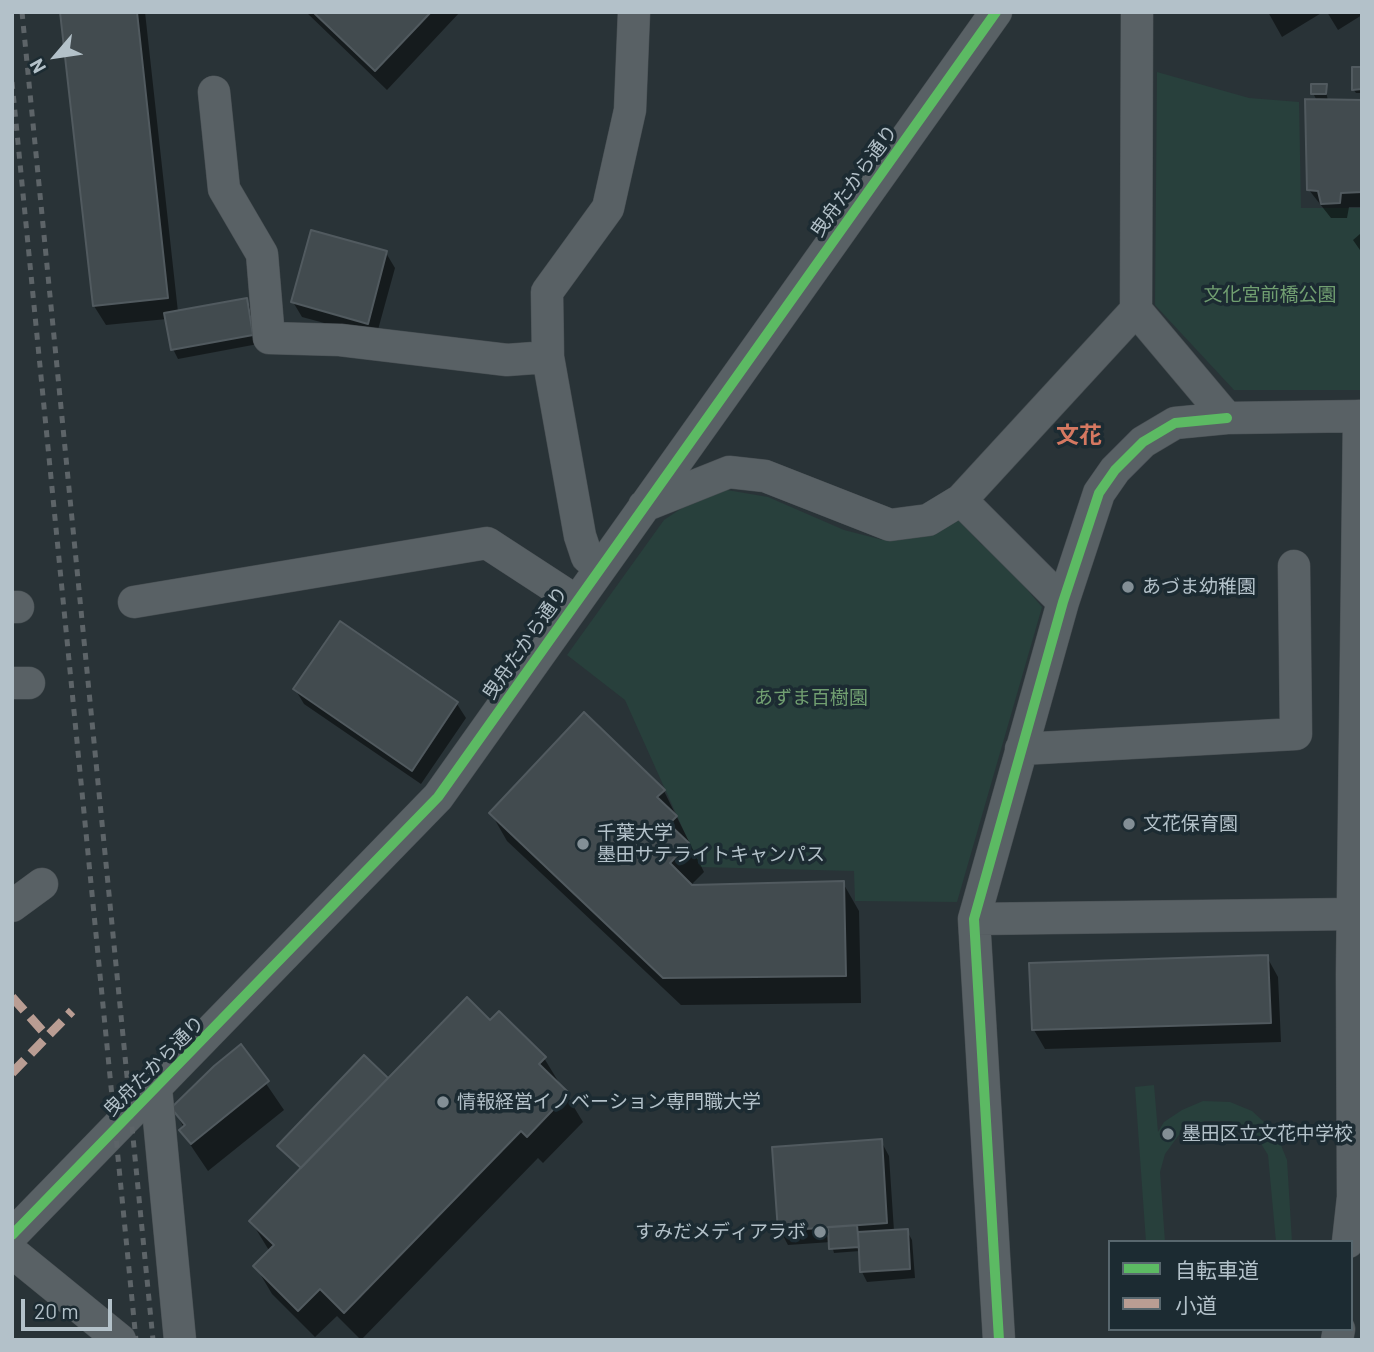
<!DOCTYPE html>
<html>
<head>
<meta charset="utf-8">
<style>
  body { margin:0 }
  #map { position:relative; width:1374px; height:1352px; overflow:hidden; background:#293337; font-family:Barlow,"Noto Sans JP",sans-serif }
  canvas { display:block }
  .frame { position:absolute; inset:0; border:14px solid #b3c1c9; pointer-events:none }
  .legend { position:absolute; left:1108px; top:1240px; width:245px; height:91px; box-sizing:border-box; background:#1c2b32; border:2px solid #58676e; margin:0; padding:9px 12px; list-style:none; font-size:21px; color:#b3c1c9 }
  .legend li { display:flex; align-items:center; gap:14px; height:35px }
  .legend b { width:35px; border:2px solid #58676e }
  .north { position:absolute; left:21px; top:21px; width:70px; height:70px; -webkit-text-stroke:5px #1c2b32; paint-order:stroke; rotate:241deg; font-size:19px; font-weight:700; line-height:28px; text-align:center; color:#b3c1c9 }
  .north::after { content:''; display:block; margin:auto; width:24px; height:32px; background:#b3c1c9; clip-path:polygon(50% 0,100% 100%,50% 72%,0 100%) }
  .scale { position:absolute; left:21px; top:1299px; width:91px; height:32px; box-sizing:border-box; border:4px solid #b3c1c9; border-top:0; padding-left:9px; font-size:21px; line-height:24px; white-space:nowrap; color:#b3c1c9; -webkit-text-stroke:5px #1c2b32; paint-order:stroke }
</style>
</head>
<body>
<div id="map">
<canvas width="1374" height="1352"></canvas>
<div class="frame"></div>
<ul class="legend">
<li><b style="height:9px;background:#5cba63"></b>自転車道</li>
<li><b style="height:9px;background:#b99d93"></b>小道</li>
</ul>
<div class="north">N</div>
<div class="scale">20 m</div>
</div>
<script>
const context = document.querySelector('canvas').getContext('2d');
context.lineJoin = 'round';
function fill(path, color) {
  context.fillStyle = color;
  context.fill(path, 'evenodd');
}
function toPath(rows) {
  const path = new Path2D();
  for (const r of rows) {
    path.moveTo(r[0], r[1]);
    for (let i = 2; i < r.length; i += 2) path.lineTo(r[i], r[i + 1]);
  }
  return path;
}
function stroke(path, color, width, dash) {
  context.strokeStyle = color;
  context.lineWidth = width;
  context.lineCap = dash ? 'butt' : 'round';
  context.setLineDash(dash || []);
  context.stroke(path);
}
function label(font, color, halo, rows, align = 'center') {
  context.font = font + ' Barlow,"Noto Sans JP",sans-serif';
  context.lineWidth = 7;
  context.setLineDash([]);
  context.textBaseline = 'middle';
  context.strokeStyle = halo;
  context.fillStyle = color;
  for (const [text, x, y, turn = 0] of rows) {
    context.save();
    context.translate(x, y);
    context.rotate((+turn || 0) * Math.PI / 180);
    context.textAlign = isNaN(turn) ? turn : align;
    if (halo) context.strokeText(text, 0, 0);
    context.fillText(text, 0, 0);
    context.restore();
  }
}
const green = toPath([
  [1157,72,1249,98,1299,102,1301,208,1362,208,1362,390,1234,390,1155,305],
  [721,489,768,497,844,530,883,540,903,540,947,519,953,513,982,545,991,547,1042,607,957,902,855,901,854,871,700,867,625,700,567,655,664,520,703,494],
  [1154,1085,1158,1132,1164,1122,1182,1110,1203,1101,1230,1102,1252,1111,1276,1133,1287,1160,1292,1242,1276,1242,1268,1155,1257,1137,1231,1121,1205,1121,1181,1132,1165,1154,1160,1172,1165,1242,1146,1242,1135,1087]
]);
const shadow = toPath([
  [62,12,145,12,178,312,246,299,251,309,258,344,178,359,173,349,167,319,106,325,94,306],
  [306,12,460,12,387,90],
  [1268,12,1323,12,1282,37],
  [1327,12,1362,12,1362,15,1338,30],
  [1362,70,1362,93,1356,93,1353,89],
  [1325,86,1328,101,1362,102,1362,207,1349,207,1347,218,1331,218,1309,190,1317,101,1313,93],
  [1360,234,1362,237,1362,253,1353,240],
  [386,253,395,268,376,337,302,317,293,302],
  [1361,342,1362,342,1362,373,1361,371],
  [340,623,457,704,466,718,421,784,304,704,295,689],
  [664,791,704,872,689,887,843,883,859,911,861,1003,681,1005,507,841,491,813],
  [1267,957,1278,977,1281,1042,1045,1049,1034,1030],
  [490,1023,544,1058,583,1122,543,1163,538,1158,361,1340,337,1316,315,1337,272,1294,256,1267,270,1252,251,1221,302,1169,282,1150,387,1079],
  [241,1047,284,1110,208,1171,181,1131,184,1128,173,1108],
  [881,1141,889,1156,894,1231,907,1231,912,1240,915,1278,867,1282,862,1272,860,1251,834,1253,831,1242,788,1245,780,1230]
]);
const building = toPath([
  [60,12,137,12,168,298,93,306,60,12],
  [313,12,431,12,375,71,313,12],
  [1352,67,1362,67,1362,89,1352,90,1352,67],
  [1311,84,1327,84,1326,94,1311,94,1311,84],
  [1305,99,1362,100,1362,192,1341,193,1340,203,1321,204,1318,191,1307,190,1305,99],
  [311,230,387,251,368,324,291,302,311,230],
  [247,298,253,335,171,350,164,313,247,298],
  [340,621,458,702,412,771,293,689,340,621],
  [584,712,665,790,657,797,677,816,669,824,689,843,670,863,692,885,844,881,846,976,663,978,489,813,584,712],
  [1268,955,1271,1023,1032,1030,1029,963,1268,955],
  [467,997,490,1020,499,1011,546,1057,539,1064,569,1093,527,1137,521,1131,344,1313,320,1289,298,1311,253,1266,274,1245,249,1221,467,997],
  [241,1044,269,1081,191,1144,179,1130,185,1125,171,1108,214,1066,241,1044],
  [364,1055,388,1078,301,1168,277,1146,364,1055],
  [882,1139,887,1223,778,1231,772,1147,882,1139],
  [857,1225,859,1247,829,1249,828,1227,857,1225],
  [908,1229,910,1269,860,1272,858,1232,908,1229]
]);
const minor = toPath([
  [1137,12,1136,310,1227,418,1362,416],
  [214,92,224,189,262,254,269,338,340,340,507,360,548,357],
  [961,500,1063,602],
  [644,506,729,472,765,476,890,525,928,520,961,500,1136,310],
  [600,567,587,557,580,536,548,357,547,292,608,208,630,110,634,12],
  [134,602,487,543,576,601],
  [12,607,18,607],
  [12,683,29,683],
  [1021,749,1296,734,1294,566],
  [12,906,42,884],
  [974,919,1353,914],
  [156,1088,180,1340],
  [12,1235,438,797,996,12],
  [1348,1242,1353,1197,1352,974,1359,416],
  [12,1252,120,1340],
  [999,1340,974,919,1063,602,1099,493,1115,470,1143,442,1175,423,1227,418],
  [1337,1340,1339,1329]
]);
const rail = toPath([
  [22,12,153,1340],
  [12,82,136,1340]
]);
const quiet = toPath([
  [12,997,47,1036],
  [12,1073,72,1011]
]);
const cycleway = toPath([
  [12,1235,438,797,996,12],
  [999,1340,974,919,1063,602,1099,493,1115,470,1143,442,1175,423,1227,418]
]);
const markers = [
  [1128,587,7,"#838f96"],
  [1129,824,7,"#838f96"],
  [583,844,7,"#838f96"],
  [443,1102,7,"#838f96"],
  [1168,1134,7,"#838f96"],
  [820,1232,7,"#838f96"]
];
const streetNames = [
  ["曳舟たから通り",854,181,-54],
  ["曳舟たから通り",525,643,-55],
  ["曳舟たから通り",154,1066,-45]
];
const parkNames = [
  ["文化宮前橋公園",1270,295],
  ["あずま百樹園",811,698]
];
const poiNames = [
  ["あづま幼稚園",1142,587],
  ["文花保育園",1143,824],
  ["千葉大学",597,833],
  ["墨田サテライトキャンパス",597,855],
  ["情報経営イノベーション専門職大学",457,1102],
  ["墨田区立文花中学校",1182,1134],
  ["すみだメディアラボ",806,1232,"right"]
];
const quarterNames = [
  ["文花",1079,435]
];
fill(green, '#28403c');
fill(shadow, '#0007');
fill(building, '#424b4f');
stroke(building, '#515a5f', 2);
stroke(minor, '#474e52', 33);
stroke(minor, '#596165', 32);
stroke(rail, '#5d6468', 5, [7, 7]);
stroke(quiet, '#b99d93', 9, [18, 9]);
stroke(cycleway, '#5cba63', 10);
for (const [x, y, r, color] of markers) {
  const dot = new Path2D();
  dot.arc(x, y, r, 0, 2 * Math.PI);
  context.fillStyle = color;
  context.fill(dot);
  stroke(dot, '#1c2b32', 2.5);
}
label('19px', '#b3c1c9', '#1c2b32', streetNames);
label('19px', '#719f71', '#1c2b32', parkNames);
label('19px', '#b3c1c9', '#1c2b32', poiNames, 'left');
label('bold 23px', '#d57861', '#1c2b32', quarterNames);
</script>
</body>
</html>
